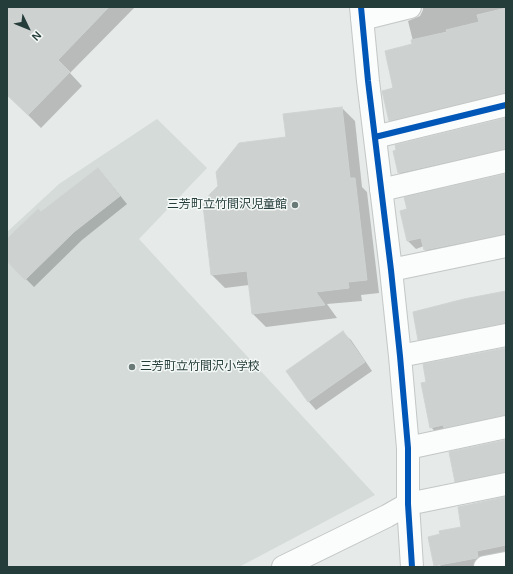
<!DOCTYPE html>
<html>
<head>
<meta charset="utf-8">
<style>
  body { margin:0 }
  #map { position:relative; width:513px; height:574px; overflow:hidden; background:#e6eae9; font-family:Helvetica,sans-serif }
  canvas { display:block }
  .frame { position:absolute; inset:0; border:8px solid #253d3a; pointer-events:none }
  .north { position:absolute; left:8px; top:8px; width:40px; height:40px; -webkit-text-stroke:3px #f4f9f7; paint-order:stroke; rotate:133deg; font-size:11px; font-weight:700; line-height:16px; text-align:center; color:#253d3a }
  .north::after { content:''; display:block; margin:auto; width:14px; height:18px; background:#253d3a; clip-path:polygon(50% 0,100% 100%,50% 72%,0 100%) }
</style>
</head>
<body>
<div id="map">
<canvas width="513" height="574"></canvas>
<div class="frame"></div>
<div class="north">N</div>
</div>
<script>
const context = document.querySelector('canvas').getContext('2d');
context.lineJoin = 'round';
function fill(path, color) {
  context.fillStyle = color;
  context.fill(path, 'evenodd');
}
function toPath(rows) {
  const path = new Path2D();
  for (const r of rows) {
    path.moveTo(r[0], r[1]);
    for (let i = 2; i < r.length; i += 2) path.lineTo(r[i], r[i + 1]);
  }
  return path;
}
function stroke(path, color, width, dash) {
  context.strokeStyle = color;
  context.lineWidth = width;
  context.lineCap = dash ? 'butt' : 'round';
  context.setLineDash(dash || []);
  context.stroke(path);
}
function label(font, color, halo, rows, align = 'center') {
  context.font = font + ' Helvetica,"Noto Sans JP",sans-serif';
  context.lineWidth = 3;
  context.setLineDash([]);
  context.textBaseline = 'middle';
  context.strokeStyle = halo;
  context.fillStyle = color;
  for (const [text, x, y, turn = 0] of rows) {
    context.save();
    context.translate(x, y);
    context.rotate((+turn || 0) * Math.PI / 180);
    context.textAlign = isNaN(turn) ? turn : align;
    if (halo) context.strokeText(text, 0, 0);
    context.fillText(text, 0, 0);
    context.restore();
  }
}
const built = toPath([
  [157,119,207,168,139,239,375,495,239,567,7,567,7,232,59,184]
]);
const shadow = toPath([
  [10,7,135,7,70,73,82,86,41,128,7,94,7,10],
  [423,7,506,7,506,101,398,128,390,120,394,89,414,45,408,21,420,16,423,10],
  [342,108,355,121,362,187,367,192,379,293,361,295,362,301,327,304,337,318,266,327,253,314,249,285,225,288,212,275,287,138],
  [506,119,506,157,407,180,399,173],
  [98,169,105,177,127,204,82,240,34,287,7,260,7,241],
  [506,175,506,243,433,258,425,250,424,246,416,249,408,241,401,211],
  [506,292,506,331,426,346,419,339],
  [343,333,351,340,372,371,316,410,309,402,288,372],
  [506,349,506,423,438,435,431,427],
  [506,441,506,479,463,488,456,481],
  [506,498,506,558,482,567,442,567,434,559,441,535,462,528,459,507]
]);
const building = toPath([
  [7,7,109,7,58,60,70,72,28,115,7,95,7,7],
  [506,8,506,93,389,121,382,91,393,88,385,51,412,44,411,40,447,32,446,30,479,22,477,15,506,8],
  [342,107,350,178,355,178,367,280,348,282,349,288,316,292,325,305,252,314,247,271,211,275,203,205,210,194,218,186,216,172,239,143,286,137,283,114,342,107],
  [506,118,506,149,398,173,393,151,396,150,395,145,506,118],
  [98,168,120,196,74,232,25,280,7,261,7,239,38,209,41,212,98,168],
  [506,174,506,234,424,250,421,238,407,241,400,211,407,209,404,197,506,174],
  [506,291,506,323,418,340,413,312,464,299,506,291],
  [343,331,365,362,308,402,286,371,343,331],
  [506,348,506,415,444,428,443,425,430,428,421,383,426,382,423,364,506,348],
  [506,440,506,472,455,482,449,452,506,440],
  [505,497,506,504,506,545,477,551,478,557,477,558,434,566,428,537,440,534,439,531,461,527,458,507,505,497]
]);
const street = toPath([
  [361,7,368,81,391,270,400,356,408,448,408,504,412,567],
  [362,19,410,7],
  [375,137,506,105],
  [381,190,506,161],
  [391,270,506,246],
  [400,356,506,335],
  [408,448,506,427],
  [283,567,387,516,408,504,506,484],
  [485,567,506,563]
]);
const cycleway = toPath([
  [361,7,368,81,391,270,400,356,408,448,408,504,412,567],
  [375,137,506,105]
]);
const markers = [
  [295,205,4,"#697a77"],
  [132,367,4,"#697a77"]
];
const poiNames = [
  ["三芳町立竹間沢児童館",287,205],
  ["三芳町立竹間沢小学校",140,367,"left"]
];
fill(built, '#d4dbd9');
fill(shadow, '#0003');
fill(building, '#cdd1d0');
stroke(building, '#cfd3d2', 1);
stroke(street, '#c3c7c6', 24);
stroke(street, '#fbfcfc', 22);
stroke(cycleway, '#0057b8', 6);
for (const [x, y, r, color] of markers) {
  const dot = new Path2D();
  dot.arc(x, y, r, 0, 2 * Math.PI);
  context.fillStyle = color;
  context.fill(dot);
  stroke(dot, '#f4f9f7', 1.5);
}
label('12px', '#253d3a', '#f4f9f7', poiNames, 'right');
</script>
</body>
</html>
